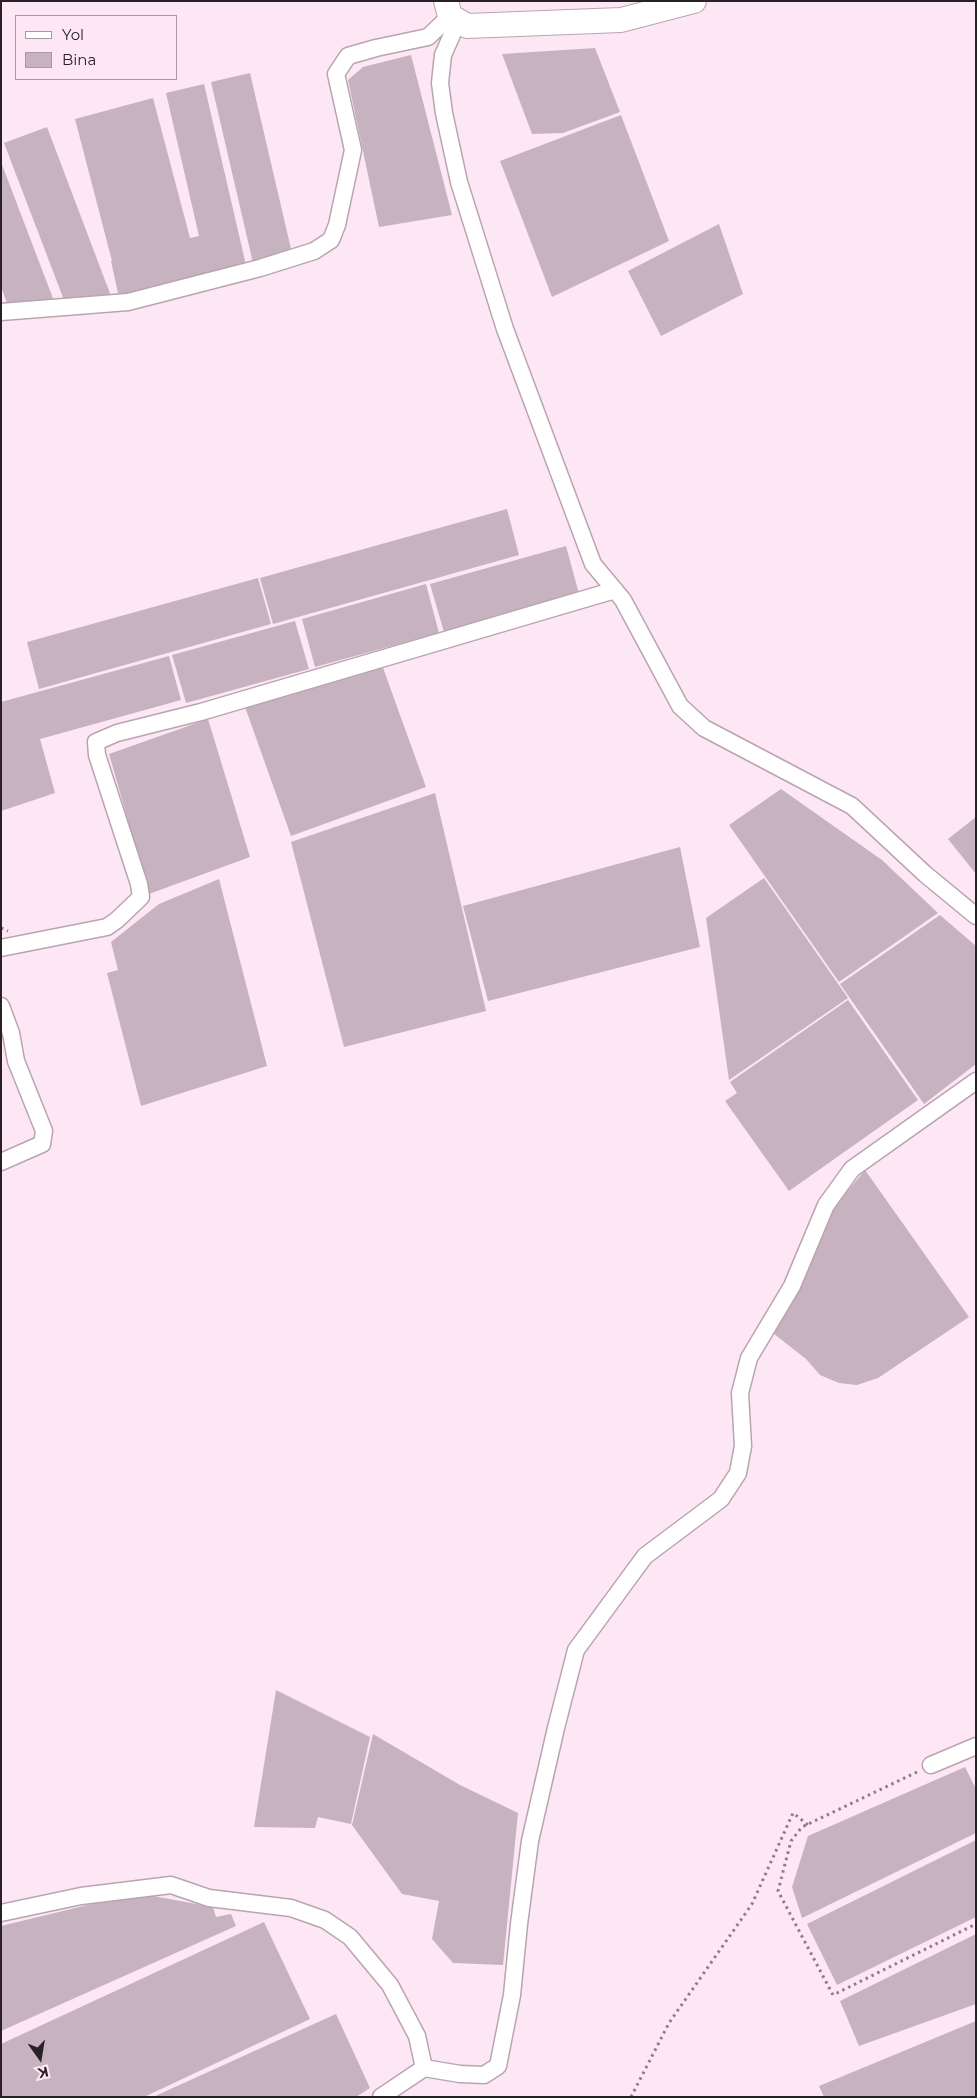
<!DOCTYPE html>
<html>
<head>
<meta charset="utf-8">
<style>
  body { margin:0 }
  #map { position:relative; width:977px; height:2098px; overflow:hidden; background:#fde7f4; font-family:Montserrat,sans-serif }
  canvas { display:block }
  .frame { position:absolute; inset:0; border:2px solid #292126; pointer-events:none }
  .legend { position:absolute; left:15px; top:15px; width:162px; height:65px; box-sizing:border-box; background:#fde7f4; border:1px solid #a898a2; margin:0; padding:6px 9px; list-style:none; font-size:15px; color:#292126 }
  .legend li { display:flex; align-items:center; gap:10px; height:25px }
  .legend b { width:25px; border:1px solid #a898a2 }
  .north { position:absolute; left:15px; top:2033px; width:50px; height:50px; -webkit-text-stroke:4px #fde7f4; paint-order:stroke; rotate:167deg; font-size:14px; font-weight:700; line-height:20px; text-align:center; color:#292126 }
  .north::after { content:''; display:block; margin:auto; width:18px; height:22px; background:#292126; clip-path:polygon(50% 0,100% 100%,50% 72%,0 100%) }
</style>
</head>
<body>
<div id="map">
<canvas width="977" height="2098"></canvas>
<div class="frame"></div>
<ul class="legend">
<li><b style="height:6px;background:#fff"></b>Yol</li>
<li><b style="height:14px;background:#c7b2bf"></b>Bina</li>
</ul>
<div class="north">K</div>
</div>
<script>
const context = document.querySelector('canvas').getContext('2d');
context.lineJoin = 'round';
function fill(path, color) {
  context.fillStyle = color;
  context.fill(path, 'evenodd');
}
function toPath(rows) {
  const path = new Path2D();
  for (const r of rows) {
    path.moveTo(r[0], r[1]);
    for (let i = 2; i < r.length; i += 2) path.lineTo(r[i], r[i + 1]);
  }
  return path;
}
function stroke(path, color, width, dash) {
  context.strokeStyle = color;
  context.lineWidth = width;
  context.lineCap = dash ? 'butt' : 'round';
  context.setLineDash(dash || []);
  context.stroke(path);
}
const building = toPath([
  [595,48,620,112,563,133,532,134,502,54],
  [411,55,452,215,379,227,348,80,363,67],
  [250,73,291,249,276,258,253,263,211,82],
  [204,84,246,265,119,298,111,261,112,261,75,119,153,98,190,238,199,236,166,93],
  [621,115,669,241,552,297,500,161],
  [47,127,111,296,64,300,4,143],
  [1,162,54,301,9,308,1,287],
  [719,224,743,294,661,336,628,271],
  [507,509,519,555,273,624,260,578],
  [566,546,579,594,444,632,430,584],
  [258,578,271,624,39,689,27,642],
  [426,584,439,633,315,667,302,619],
  [295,621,309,669,186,703,172,655],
  [169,656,181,700,40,739,55,793,1,811,1,702],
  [382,665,426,787,291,836,245,707],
  [208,719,250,857,149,894,109,754],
  [781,789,882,860,938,913,839,982,729,825],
  [435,793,486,1011,344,1047,291,842],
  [976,817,976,874,948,839],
  [680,847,700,947,488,1001,463,906],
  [764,878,848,998,729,1080,706,918],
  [219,879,267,1066,141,1106,107,973,118,970,111,942,159,904],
  [940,915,976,946,976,1064,924,1104,840,984],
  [848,1000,918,1100,789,1191,725,1101,737,1093,730,1082],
  [865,1170,969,1317,878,1378,857,1385,839,1383,820,1375,806,1359,769,1330,831,1211],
  [276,1690,370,1737,351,1824,318,1817,315,1828,254,1827],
  [373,1734,460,1785,518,1813,503,1965,453,1963,432,1939,439,1901,402,1894,352,1825],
  [965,1767,976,1789,976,1833,802,1918,792,1887,808,1836],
  [976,1840,976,1917,837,1985,807,1924],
  [153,1896,213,1907,216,1917,231,1914,236,1926,1,2031,1,1926,104,1901],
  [264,1922,310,2019,144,2097,1,2097,1,2044],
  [976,1934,976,2004,859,2046,840,2001],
  [336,2014,370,2088,356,2097,153,2097],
  [976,2021,976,2097,824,2097,819,2086]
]);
const path = toPath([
  [1,928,8,931],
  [917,1772,802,1827,791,1841,778,1891,833,1995,976,1924],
  [631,2097,669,2023,752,1904,793,1813,808,1825]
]);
const street = toPath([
  [458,21,443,55,440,83,444,113,459,182,505,329,593,564,623,600,680,706,704,728,852,806,925,874,976,916],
  [1,312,128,302,260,268,314,251,331,240,337,225,353,150,336,74,348,56,376,48,428,37,450,16],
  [1,948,107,927,117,920,141,897,139,884,97,755,96,742,117,733,201,712,615,590],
  [1,1006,11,1033,16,1061,44,1131,42,1144,1,1162],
  [931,1765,976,1746],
  [1,1913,81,1896,171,1885,209,1898,291,1908,325,1920,350,1937,390,1985,417,2036,424,2068],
  [381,2097,424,2068,460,2074,484,2075,498,2066,512,1995,519,1924,530,1841,556,1728,576,1650,645,1556,721,1499,738,1473,743,1446,740,1393,749,1358,792,1286,826,1205,852,1169,976,1081]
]);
const secondary = toPath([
  [446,1,450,16,467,26,621,20,694,1]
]);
fill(building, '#c7b2bf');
stroke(street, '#b9a4b1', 19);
stroke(secondary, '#b9a4b1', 26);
stroke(path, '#8c7d86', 3, [2.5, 4]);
stroke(street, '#fff', 16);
stroke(secondary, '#fff', 24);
</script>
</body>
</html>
